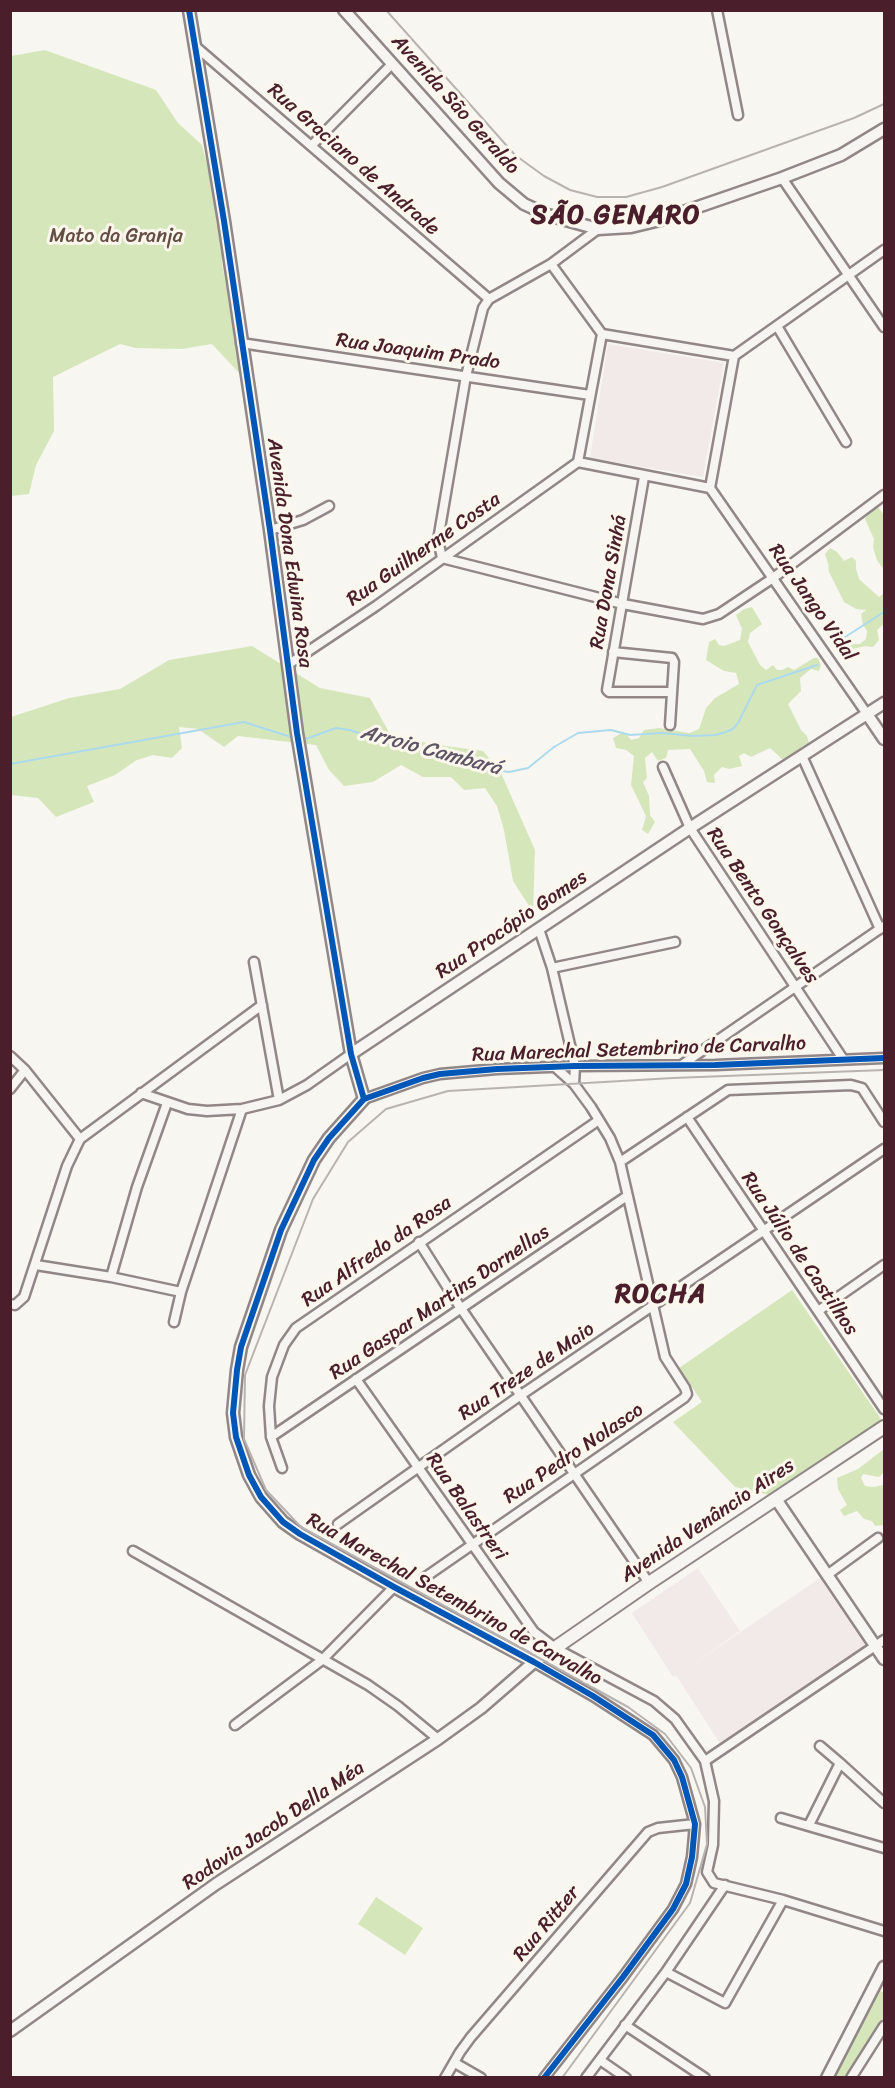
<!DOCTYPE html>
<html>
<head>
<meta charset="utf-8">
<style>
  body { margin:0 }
  #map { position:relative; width:895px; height:2088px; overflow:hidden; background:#f8f6f0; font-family:Sriracha,sans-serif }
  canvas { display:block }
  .frame { position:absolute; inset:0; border:12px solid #4a1f2b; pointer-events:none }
</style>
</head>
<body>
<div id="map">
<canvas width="895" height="2088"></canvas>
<div class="frame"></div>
</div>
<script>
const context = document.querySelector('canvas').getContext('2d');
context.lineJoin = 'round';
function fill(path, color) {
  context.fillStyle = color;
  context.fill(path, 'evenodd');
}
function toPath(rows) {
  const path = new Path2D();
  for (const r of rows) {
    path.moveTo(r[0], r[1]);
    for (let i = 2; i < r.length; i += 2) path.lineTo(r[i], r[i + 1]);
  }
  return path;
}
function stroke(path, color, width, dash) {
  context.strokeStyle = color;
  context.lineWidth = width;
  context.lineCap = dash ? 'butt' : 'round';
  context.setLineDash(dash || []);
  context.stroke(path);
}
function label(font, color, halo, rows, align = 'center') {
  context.font = font + ' Sriracha,sans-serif';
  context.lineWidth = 6;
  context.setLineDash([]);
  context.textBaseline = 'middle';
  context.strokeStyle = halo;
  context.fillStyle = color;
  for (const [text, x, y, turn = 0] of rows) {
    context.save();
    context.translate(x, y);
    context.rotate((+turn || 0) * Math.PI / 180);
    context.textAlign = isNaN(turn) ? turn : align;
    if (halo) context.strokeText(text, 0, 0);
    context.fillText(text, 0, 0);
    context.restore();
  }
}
const built = toPath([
  [608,344,724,363,703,477,590,458],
  [698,1568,740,1631,686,1669,820,1578,867,1648,721,1745,676,1675,673,1677,632,1613]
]);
const green = toPath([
  [45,50,156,90,178,123,202,145,222,222,222,263,241,375,212,344,182,349,136,348,120,344,53,377,54,431,36,465,29,494,11,496,11,499,11,56],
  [878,507,884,515,883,521,884,524,884,570,877,560,873,548,874,539,865,519,869,512],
  [830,548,837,552,844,561,852,557,856,561,856,569,859,579,879,597,884,593,884,624,877,630,879,640,873,647,865,646,849,650,841,649,838,641,844,637,852,644,860,644,866,639,867,631,863,625,861,614,866,610,856,609,844,602,829,572,828,563,825,554],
  [752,607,762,624,750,633,748,642,760,665,766,670,773,665,777,670,782,670,788,667,794,670,814,658,818,658,821,665,819,671,811,669,800,678,801,691,788,704,801,730,807,736,809,743,802,746,797,756,789,760,782,759,770,748,751,757,744,753,739,756,742,766,729,769,722,767,714,775,715,783,707,782,704,771,690,749,668,750,666,758,658,761,652,752,645,758,647,778,643,782,649,796,650,815,655,822,648,834,642,830,646,816,631,785,634,756,626,750,616,748,613,738,620,734,626,734,631,740,639,738,644,730,659,728,689,733,699,729,706,708,715,698,739,684,736,673,724,671,706,660,709,642,715,639,719,645,724,646,740,640,742,629,736,615,744,609],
  [252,646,320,688,370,698,390,734,431,744,483,751,501,773,535,850,533,912,513,881,504,830,497,806,485,788,464,790,451,777,423,777,401,765,373,782,344,786,329,770,316,745,238,736,224,747,198,729,179,727,182,748,172,758,153,755,137,760,115,775,87,786,94,802,56,817,38,798,11,795,11,717,69,698,120,689,169,660],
  [792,1290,883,1422,774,1496,735,1487,673,1422,702,1402,679,1368],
  [884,1449,884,1472,879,1477,863,1474,861,1478,865,1486,874,1487,884,1485,884,1525,875,1526,872,1521,864,1519,857,1511,844,1516,840,1510,847,1505,838,1489,837,1478,858,1469],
  [376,1897,423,1928,405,1955,358,1924],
  [879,1990,884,1993,884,2019,848,2077,832,2078]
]);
const stream = toPath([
  [839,648,842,639,884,612],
  [303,740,336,728,350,730,389,744,431,751,452,759,473,763,489,769,509,772,528,768,554,747,578,733,611,730,630,735,662,733,693,736,715,735,726,732,733,729,738,723,757,685,817,665],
  [10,764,244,722,294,738]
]);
const minor = toPath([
  [717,10,738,115],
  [195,46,489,299],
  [312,145,392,64],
  [782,178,884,327],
  [598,229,551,264,489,299,483,308,466,376,438,540,442,558,623,604,703,619,719,614,773,578,884,495],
  [551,264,602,334],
  [777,326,846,442],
  [241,343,590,395],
  [734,356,884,250],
  [644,477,607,690,609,692,671,692],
  [710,488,867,714],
  [270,530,303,520,329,506],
  [613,652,672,658,674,662,670,725],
  [289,664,376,606,578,462,602,334,734,356,710,488,578,462],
  [802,756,880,929],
  [663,767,690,828,843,1059],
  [254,962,279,1100],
  [552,968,675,942],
  [10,1056,25,1070,80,1139],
  [683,1064,884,926],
  [555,1067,574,1084],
  [10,1089,25,1070],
  [141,1093,188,1109,207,1111,242,1109,279,1100,307,1085,351,1054],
  [364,1099,423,1078,440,1074,497,1069,575,1066,715,1065,884,1058],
  [687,1117,884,1409],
  [620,1162,728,1090,851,1085,862,1088,884,1122],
  [419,1242,460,1307,649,1583],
  [36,1265,111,1277,181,1292],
  [111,1277,137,1187,167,1103],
  [10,1304,15,1305,24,1297,67,1166,80,1139,262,1005],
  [818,1311,884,1265],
  [174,1322,181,1292,242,1109],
  [356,1379,534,1632,555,1648,654,1701,675,1719,705,1761,714,1801,713,1845,707,1872,714,1883,783,1900,884,1931],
  [271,1437,627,1196],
  [282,1468,271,1437,269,1406,272,1377,284,1345,296,1328,599,1120],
  [338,1524,521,1395,884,1149],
  [133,1551,368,1685,398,1706,438,1739],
  [827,1575,878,1538],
  [424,1578,684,1398,687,1394,685,1388,665,1357,620,1162,610,1138,591,1107,574,1084,575,1066,552,968,539,929],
  [534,1662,593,1696,653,1735,674,1760,682,1777,695,1824,692,1857,686,1884,673,1909,623,1977,544,2078],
  [235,1725,322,1660,394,1587],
  [820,1746,840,1763],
  [705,1761,884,1640],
  [781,1818,884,1848],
  [809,1825,840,1763,884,1803],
  [666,1972,725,2003,783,1900],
  [625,2025,705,2078],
  [600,2060,626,2078],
  [455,2063,481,2078],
  [445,2078,460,2052,471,2037,648,1832,658,1828,695,1824],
  [586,2078,666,1972,725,1885],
  [851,2078,884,2026]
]);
const tertiary = toPath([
  [189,10,224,221,270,530,297,733,351,1054,364,1099,329,1138,314,1160,281,1230,241,1347,237,1370,233,1413,236,1437,249,1475,261,1497,283,1522,300,1534,394,1587,534,1662],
  [344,10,499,183,524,204,548,215,598,229,631,227,660,220,782,178,841,155,884,129],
  [867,714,884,739],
  [351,1054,690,828,884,703],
  [776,1499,884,1659],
  [10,2031,216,1884,438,1739,481,1708,534,1662,555,1648],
  [827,2078,884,1967]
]);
const secondary = toPath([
  [555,1648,649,1583,884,1427]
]);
const rail = toPath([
  [386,10,515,155,544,176,570,190,597,197,626,197,662,187,854,118,884,104],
  [562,2078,690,1903,707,1844,705,1807,691,1768,665,1734,628,1707,301,1527,266,1490,244,1439,245,1375,313,1199,348,1142,386,1109,448,1091,673,1078,884,1070]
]);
const cycleway = toPath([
  [189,10,224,221,270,530,297,733,351,1054,364,1099],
  [544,2078,623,1977,673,1909,686,1884,692,1857,695,1824,682,1777,674,1760,653,1735,593,1696,534,1662,394,1587,300,1534,283,1522,261,1497,249,1475,236,1437,233,1413,237,1370,241,1347,281,1230,314,1160,329,1138,364,1099,423,1078,440,1074,497,1069,575,1066,715,1065,884,1058]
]);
const streetNames = [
  ["Avenida São Geraldo",455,105,48],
  ["Rua Graciano de Andrade",353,160,41],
  ["Rua Joaquim Prado",418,352,8],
  ["Rua Guilherme Costa",424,550,-35],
  ["Avenida Dona Edwina Rosa",289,553,82],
  ["Rua Dona Sinhá",609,582,-80],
  ["Rua Jango Vidal",812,603,55],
  ["Rua Bento Gonçalves",762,906,56],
  ["Rua Procópio Gomes",512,925,-34],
  ["Rua Marechal Setembrino de Carvalho",639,1050,-2],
  ["Rua Alfredo da Rosa",377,1252,-35],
  ["Rua Júlio de Castilhos",799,1254,56],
  ["Rua Gaspar Martins Dornellas",440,1303,-34],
  ["Rua Treze de Maio",527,1372,-34],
  ["Rua Pedro Nolasco",574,1454,-34],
  ["Rua Balastreri",466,1507,55],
  ["Avenida Venâncio Aires",708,1521,-34],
  ["Rua Marechal Setembrino de Carvalho",454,1600,29],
  ["Rodovia Jacob Della Méa",274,1826,-34],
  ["Rua Ritter",547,1924,-50]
];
const parkNames = [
  ["Mato da Granja",116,237]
];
const waterNames = [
  ["Arroio Cambará",431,751,15]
];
const districtNames = [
  ["SÃO GENARO",616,216],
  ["ROCHA",661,1295]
];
fill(built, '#f2e9e9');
fill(green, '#d6e6bb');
stroke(stream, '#acdaed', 2);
stroke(minor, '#918787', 13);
stroke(tertiary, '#918787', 15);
stroke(secondary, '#918787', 16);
stroke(minor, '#f6f5f1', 8);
stroke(tertiary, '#f6f5f1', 10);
stroke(secondary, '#f6f5f1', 12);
stroke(rail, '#b8b3b1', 2);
stroke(cycleway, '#0057b8', 6);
label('20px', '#4a1f2b', '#fbf7ec', streetNames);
label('20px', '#664d44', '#fbf7ec', parkNames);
label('italic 21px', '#5e5465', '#fbf7ec', waterNames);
context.letterSpacing = '1.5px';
label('bold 26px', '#4a1f2b', '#fbf7ec', districtNames);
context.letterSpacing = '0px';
</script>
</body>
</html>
